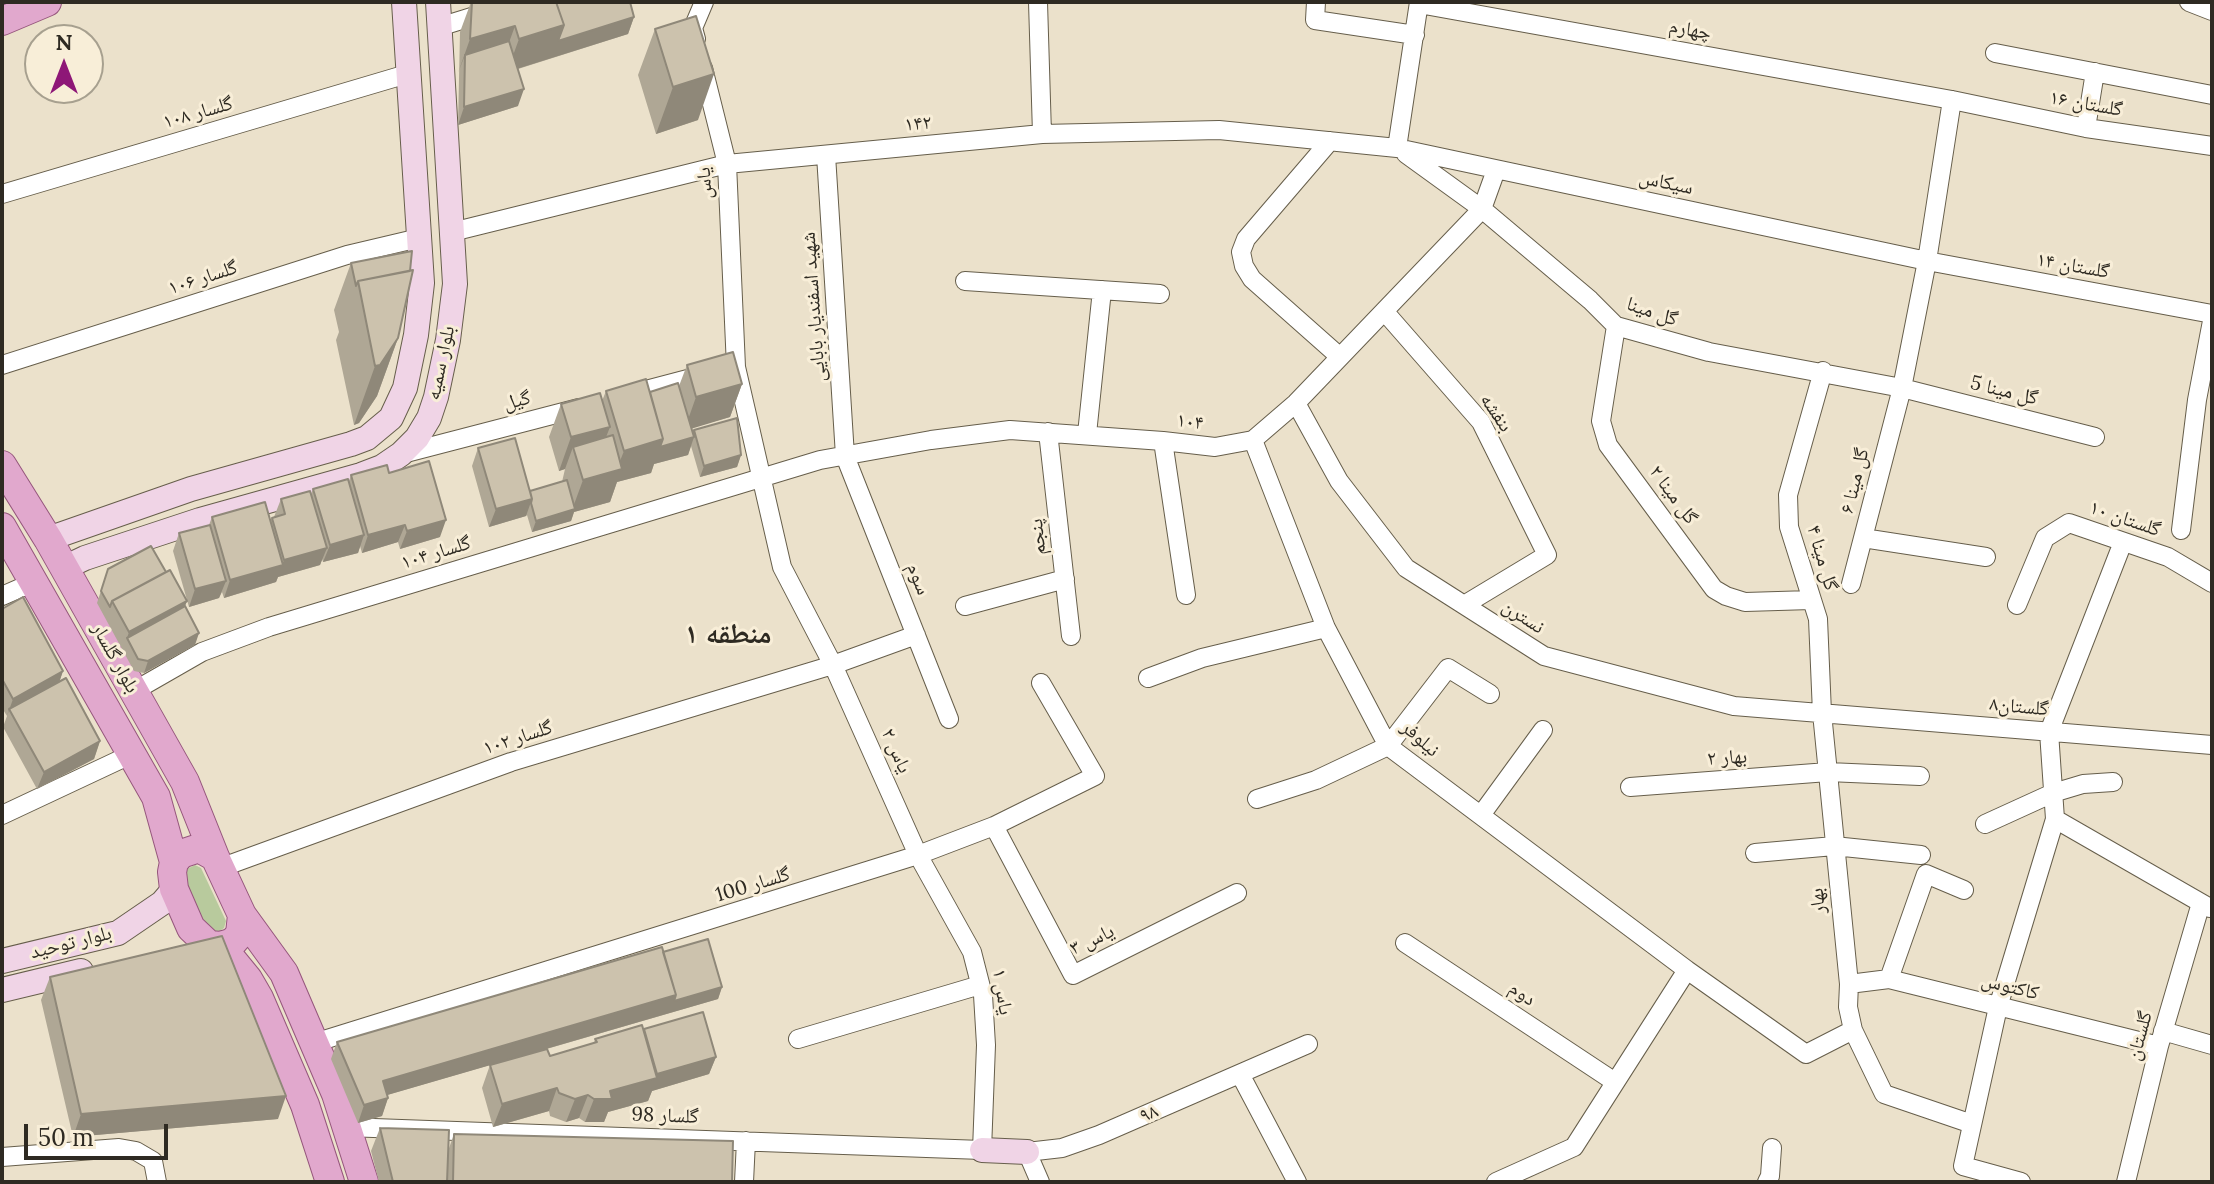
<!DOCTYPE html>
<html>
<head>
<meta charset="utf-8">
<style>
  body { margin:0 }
  #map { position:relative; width:2214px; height:1184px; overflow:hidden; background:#ebe1cb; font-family:Lora,serif }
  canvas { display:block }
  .frame { position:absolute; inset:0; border:4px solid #2e2a22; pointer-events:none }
  .north { position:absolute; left:24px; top:24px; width:80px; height:80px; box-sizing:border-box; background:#f8eed8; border:2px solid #a7a08f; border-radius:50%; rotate:0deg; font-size:22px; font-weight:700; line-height:32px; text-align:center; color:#2e2a22 }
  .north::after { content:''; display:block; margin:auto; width:28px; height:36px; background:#8e1777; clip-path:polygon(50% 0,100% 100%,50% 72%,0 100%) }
  .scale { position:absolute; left:24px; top:1124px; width:144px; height:36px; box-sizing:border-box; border:4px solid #2e2a22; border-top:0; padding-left:10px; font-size:24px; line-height:28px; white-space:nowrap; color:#2e2a22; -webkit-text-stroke:6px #f8eed8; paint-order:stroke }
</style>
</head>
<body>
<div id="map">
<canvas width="2214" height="1184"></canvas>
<div class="frame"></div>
<div class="north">N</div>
<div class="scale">50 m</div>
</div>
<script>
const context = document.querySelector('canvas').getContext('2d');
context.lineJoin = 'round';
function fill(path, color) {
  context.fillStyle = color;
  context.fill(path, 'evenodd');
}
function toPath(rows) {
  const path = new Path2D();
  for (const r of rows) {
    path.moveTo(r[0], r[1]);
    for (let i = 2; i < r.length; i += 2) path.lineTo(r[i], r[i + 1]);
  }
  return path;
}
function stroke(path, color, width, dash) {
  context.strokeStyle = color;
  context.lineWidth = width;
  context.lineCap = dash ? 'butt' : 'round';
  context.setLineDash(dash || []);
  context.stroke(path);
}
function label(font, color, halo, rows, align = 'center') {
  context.font = font + ' Lora,"Noto Naskh Arabic",serif';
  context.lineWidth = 6;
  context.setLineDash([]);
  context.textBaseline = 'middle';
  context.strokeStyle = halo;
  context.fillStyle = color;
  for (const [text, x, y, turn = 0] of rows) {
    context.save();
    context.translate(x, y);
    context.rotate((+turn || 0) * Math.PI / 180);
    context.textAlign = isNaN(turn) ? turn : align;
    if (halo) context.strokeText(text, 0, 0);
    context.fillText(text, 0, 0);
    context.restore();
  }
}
const green = toPath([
  [195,865,201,868,226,921,224,928,217,933,208,930,190,901,185,870]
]);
const street = toPath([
  [1038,2,1042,134],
  [1316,2,1315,20,1415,35],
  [2189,2,2212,11],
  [1419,4,1952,100,2086,128,2212,146],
  [439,27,520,2],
  [696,39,693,28,704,2],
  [1995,53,2212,95],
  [2086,128,2095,72],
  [1330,141,1246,239,1241,252,1244,266,1252,279,1340,357],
  [1397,148,1419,2],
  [1406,154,1482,209,1590,300,1616,326,1709,352,1902,388,2095,437],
  [826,155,845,456,949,719],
  [2,194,407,74],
  [452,232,727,164,1042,134,1219,130,1397,148,1927,261,2212,314],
  [965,281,1160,294],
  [1384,311,1481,422,1547,555,1464,605],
  [1616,326,1601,421,1608,445,1714,589,1726,596,1745,602,1811,600],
  [2,365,347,255,419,238],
  [627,395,703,375],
  [1296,403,1339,481,1406,568,1544,656,1734,706,2212,745],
  [1048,432,1071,636],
  [1087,434,1102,290],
  [1253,440,1326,628,1388,746,1687,970,1806,1054,1853,1030,1848,1007,1849,984,1822,713,1818,619,1789,527,1788,495,1823,371],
  [1163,441,1186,595],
  [402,454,579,408],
  [2181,530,2197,400,2212,321],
  [1863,538,1986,557],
  [1851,584,1902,388,1927,261,1952,100],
  [2,596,34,582],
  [2017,605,2045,538,2069,523,2168,557,2212,583],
  [965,606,1065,579],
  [1148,678,1202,658,1326,628],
  [134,691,202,652,269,627,820,460,931,440,1010,430,1163,441,1215,447,1253,440,1296,403,1482,209,1496,170],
  [1630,787,1828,772,1920,776],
  [1257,799,1316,780,1388,746,1448,668,1490,694],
  [2,815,132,754],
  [1481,815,1543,730],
  [2055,819,2210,908],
  [1985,824,2053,793,2083,784,2113,782],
  [994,826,1073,975,1237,893],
  [1755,853,1834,846,1921,855],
  [220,868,511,762,833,665,916,635],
  [1405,943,1615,1082],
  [1889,979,1926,874,1964,890],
  [1849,984,1889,979,2159,1046],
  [1853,1030,1884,1094,1972,1124],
  [2163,1031,2212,1045],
  [798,1039,980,985],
  [314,1043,918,855,994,826,1095,776,1041,683],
  [1240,1074,1297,1182],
  [346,1127,982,1150,986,1045,983,995,972,952,918,855,833,665,782,567,736,367,727,164,703,68],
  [2,1157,119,1148,136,1151,153,1161,157,1182],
  [744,1182,746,1141],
  [1040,1182,1027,1152,1062,1148,1099,1135,1308,1044],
  [1496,1182,1574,1147,1687,970],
  [1767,1182,1770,1176,1772,1148],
  [2021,1182,1963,1166,1998,1007,2055,819,2049,732,2123,542],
  [2126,1182,2159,1046,2201,903]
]);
const secondary = toPath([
  [48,539,191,489,351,444,367,438,391,418,405,388,416,335,422,283,404,2],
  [64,568,85,558,200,520,361,475,382,467,401,454,417,438,429,418,436,397,448,340,455,284,438,2],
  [2,961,118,933,162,903,174,889],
  [2,990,81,971],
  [982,1150,1027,1152]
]);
const primary = toPath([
  [2,21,47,2],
  [2,465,48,539,185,782,215,857],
  [2,527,156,797,174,862],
  [199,848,215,857,242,915,240,934,233,942,221,946,209,945,191,928,174,889,172,872,174,862,181,854,199,848],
  [242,915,284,973,336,1094,364,1182],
  [221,946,248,979,259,998,305,1105,330,1182]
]);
const wall = toPath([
  [471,2,630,2,634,17,628,34,518,69,518,106,458,125,460,32],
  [655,29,698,120,656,134,638,75],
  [351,263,398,338,377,396,359,423,354,425,336,340,339,332,334,310],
  [687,365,742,384,730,417,691,428,693,433,694,430,741,455,737,467,700,477,691,446,688,455,654,464,651,473,617,482,610,502,574,512,571,521,532,532,527,515,526,516,489,527,472,466,478,448,530,491,562,482,565,469,559,471,549,437,561,404,602,401,606,391,650,392,679,386],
  [389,473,440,537,400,549,398,542,362,553,360,546,358,553,323,562,322,559,320,565,278,577,276,582,224,598,222,592,219,598,189,607,173,551,179,533,209,525,212,517,270,521,272,518,274,517,281,499,311,494,313,489,349,481,351,475],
  [108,569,166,572,187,601,185,606,195,645,144,673,134,671,97,603],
  [2,609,63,671,59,682,100,741,94,759,37,789,3,727,7,716,2,708],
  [663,952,722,987,718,999,519,1057,550,1056,594,1043,595,1039,643,1031,716,1057,709,1074,652,1091,648,1101,608,1112,604,1122,585,1122,579,1118,566,1122,550,1116,549,1111,493,1127,482,1088,490,1065,387,1095,388,1098,382,1116,358,1123,331,1059,337,1042],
  [50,977,278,1119,73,1137,41,1000],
  [380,1128,447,1182,379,1182,371,1151],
  [454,1134,732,1182,447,1182,448,1151]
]);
const shadedWall = toPath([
  [634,17,628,34,507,72,519,39,564,25],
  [515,26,503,59,465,55,458,73,470,39],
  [714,74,698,120,656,134,673,87],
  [524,89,518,106,458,125,464,107],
  [398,338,377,396,359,423,354,425,375,366],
  [742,384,730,417,684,431,696,397],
  [610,427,597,460,573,447,565,469,559,471,571,437],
  [694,437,688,455,654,464,651,473,617,482,610,502,574,512,571,521,532,532,536,521,572,510,583,480,616,471,624,451,663,439],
  [741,455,737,467,700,477,704,466],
  [532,499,526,516,489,527,496,509],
  [446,520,440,537,400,549,407,531],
  [405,525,398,542,362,553,368,535],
  [364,535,358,553,323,562,330,545],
  [327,548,320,565,278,577,276,582,224,598,230,580,282,565,284,560],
  [226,581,219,598,189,607,195,589],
  [187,601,180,618,127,638,129,632],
  [199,633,195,645,144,673,148,661],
  [63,671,57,689,9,709,7,716,13,699],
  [100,741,94,759,37,789,44,772],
  [722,987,718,999,377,1098,383,1081,676,995],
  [716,1057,709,1074,652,1091,648,1101,608,1112,604,1122,585,1122,594,1099,610,1091,655,1078,657,1074],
  [557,1088,549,1111,493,1127,502,1104],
  [588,1095,579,1118,566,1122,575,1099],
  [286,1096,278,1119,73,1137,81,1114],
  [388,1098,382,1116,358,1123,364,1105]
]);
const building = toPath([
  [472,2,556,2,564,25,519,39,515,26,470,39,472,2],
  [556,2,630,2,634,17,558,41,564,25,556,2],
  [696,16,714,74,673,87,655,29,696,16],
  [509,41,524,89,464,107,465,55,509,41],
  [412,251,410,271,358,281,356,286,351,263,412,251],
  [413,270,398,338,380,365,375,366,358,281,413,270],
  [733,352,742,384,696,397,687,365,733,352],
  [646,379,663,439,624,451,606,391,646,379],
  [678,383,694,437,660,447,663,439,650,392,678,383],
  [600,393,610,427,571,437,561,404,600,393],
  [737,418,741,455,704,466,694,430,737,418],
  [613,435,622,469,583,480,573,447,613,435],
  [515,438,532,499,496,509,478,448,515,438],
  [429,461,446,520,407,531,405,525,368,535,351,475,387,465,389,473,429,461],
  [348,479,364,535,330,545,313,489,348,479],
  [567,480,575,509,536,521,531,503,532,499,530,491,567,480],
  [310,491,327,548,284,560,272,518,285,514,281,499,310,491],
  [265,502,283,565,230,580,212,517,265,502],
  [210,525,226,581,195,589,179,533,210,525],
  [151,546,166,572,112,601,110,607,101,591,108,569,151,546],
  [170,570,187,601,129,632,112,601,170,570],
  [23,597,63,671,13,699,2,679,2,609,23,597],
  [185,606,199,633,148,661,138,659,127,638,185,606],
  [66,678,100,741,44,772,9,709,66,678],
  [222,936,286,1096,81,1114,50,977,222,936],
  [708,939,722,987,674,1001,676,995,663,952,708,939],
  [662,947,676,995,383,1081,388,1098,364,1105,337,1042,662,947],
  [703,1012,716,1057,657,1074,644,1029,703,1012],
  [642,1025,657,1078,610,1091,612,1099,594,1099,588,1095,575,1099,559,1093,557,1088,502,1104,490,1065,547,1049,550,1056,597,1042,595,1039,642,1025],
  [380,1128,449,1130,447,1182,393,1182,380,1128],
  [454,1134,733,1141,732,1182,453,1182,454,1134]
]);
const streetNames = [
  ["چهارم",1690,30,10],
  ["گلستان ۱۶",2086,104,10],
  ["گلسار ۱۰۸",198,113,-16],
  ["۱۴۲",918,124,-5],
  ["یاس",705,183,-94],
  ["سیکاس",1666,183,12],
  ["گلستان ۱۴",2073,266,10],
  ["گلسار ۱۰۶",203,278,-18],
  ["شهید اسفندیار بابایی",814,307,-94],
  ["گل مینا",1652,312,19],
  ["بلوار سمیه",441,363,-78],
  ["گل مینا 5",2004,391,14],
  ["گیل",517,401,-15],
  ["بنفشه",1496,413,56],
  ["۱۰۴",1190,422,7],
  ["گل مینا ۶",1855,481,-76],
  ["گل مینا ۲",1673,495,54],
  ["گلستان ۱۰",2125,519,19],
  ["پنجم",1038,537,-96],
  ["گلسار ۱۰۴",436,553,-17],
  ["گل مینا ۴",1822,558,74],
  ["سوم",918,579,68],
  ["نسترن",1523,617,33],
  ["بلوار گلسار",115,658,61],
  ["گلستان۸",2019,707,5],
  ["گلسار ۱۰۲",518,738,-18],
  ["نیلوفر",1420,739,42],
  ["یاس ۲",896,751,66],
  ["بهار ۲",1727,758,-4],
  ["گلسار 100",753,885,-17],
  ["بهار",1818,901,-96],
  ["یاس ۳",1092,940,-25],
  ["بلوار توحید",71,943,-14],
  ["کاکتوس",2010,987,14],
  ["یاس ۱",1002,992,81],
  ["دوم",1522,994,34],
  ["گلستان",2140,1036,-75],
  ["۹۸",1149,1114,-23],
  ["گلسار 98",665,1116,2]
];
const districtNames = [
  ["منطقه ۱",728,635]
];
fill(green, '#b8ca9d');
stroke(street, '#665e4b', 20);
stroke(secondary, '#665e4b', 26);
stroke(primary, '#95567c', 30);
stroke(street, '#fff', 18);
stroke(secondary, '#f0d4e6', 24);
stroke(primary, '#e1a8cd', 28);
fill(wall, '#afa795');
fill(shadedWall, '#8f8879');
fill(building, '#ccc2ad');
stroke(building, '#8f8879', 2);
label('20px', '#2e2a22', '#f8eed8', streetNames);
label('bold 28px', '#2e2a22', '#f8eed8', districtNames);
</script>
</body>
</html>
